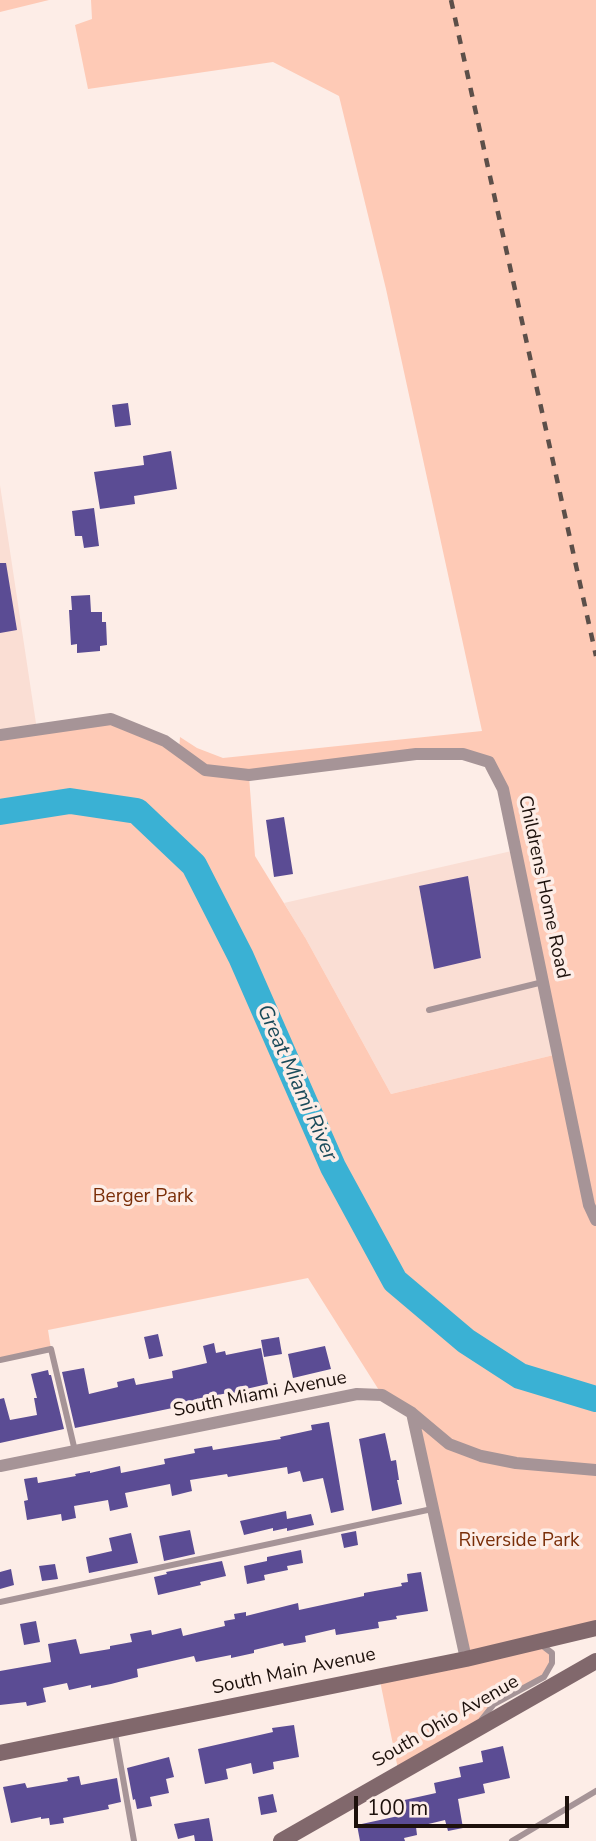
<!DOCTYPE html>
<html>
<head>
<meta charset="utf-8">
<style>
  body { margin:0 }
  #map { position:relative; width:596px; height:1841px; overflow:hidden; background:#fdede7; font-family:"Nunito Sans",sans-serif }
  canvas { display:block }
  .scale { position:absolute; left:354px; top:1796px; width:215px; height:32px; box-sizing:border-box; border:4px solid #1d110c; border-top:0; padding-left:9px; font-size:21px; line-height:24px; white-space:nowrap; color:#1d110c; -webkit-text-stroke:5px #fdede7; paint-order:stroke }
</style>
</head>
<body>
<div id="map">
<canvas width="596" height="1841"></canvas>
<div class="scale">100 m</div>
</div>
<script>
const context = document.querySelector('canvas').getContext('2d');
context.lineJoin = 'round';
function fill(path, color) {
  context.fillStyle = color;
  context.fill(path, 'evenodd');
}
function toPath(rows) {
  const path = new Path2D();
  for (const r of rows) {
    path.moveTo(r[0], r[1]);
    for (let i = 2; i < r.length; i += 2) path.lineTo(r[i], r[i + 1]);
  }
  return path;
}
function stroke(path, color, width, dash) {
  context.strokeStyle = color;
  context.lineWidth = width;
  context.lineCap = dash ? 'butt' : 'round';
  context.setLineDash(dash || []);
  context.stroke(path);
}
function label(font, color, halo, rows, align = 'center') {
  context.font = font + ' "Nunito Sans",sans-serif';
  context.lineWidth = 7;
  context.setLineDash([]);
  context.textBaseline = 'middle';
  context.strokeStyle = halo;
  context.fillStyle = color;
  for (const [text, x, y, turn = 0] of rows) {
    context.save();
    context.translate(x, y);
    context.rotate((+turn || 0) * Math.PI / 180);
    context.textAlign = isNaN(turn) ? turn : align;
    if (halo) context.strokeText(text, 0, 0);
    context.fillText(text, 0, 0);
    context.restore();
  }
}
const built = toPath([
  [0,485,37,730,0,735],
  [516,850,558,1054,391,1094,306,939,284,903]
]);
const green = toPath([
  [0,0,49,0,0,12],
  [91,0,596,0,596,1628,540,1643,552,1653,552,1663,544,1677,494,1704,472,1732,399,1774,379,1676,466,1659,412,1413,382,1395,308,1278,48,1330,51,1349,0,1360,0,735,111,719,179,751,180,737,197,748,223,758,482,731,386,289,339,96,273,62,88,89,75,25,92,19],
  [463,754,489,762,503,789,558,1054,391,1094,306,939,255,856,249,776]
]);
const river = toPath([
  [0,812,70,801,137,811,194,865,241,957,333,1167,395,1281,466,1341,520,1376,596,1399]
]);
const building = toPath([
  [128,403,131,425,115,427,112,405],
  [171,451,177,489,134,496,135,504,100,509,94,472,144,465,143,456],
  [94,508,99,546,84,548,82,536,75,536,72,511],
  [0,563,6,563,17,630,0,633],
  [90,595,91,612,102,612,102,622,106,622,107,645,100,646,100,651,77,653,77,644,71,645,69,610,72,610,71,596],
  [284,817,293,874,274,877,266,820],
  [468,876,481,958,434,969,419,886],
  [158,1334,163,1356,149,1359,144,1337],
  [279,1337,282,1354,264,1357,261,1340],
  [214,1343,216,1353,225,1351,226,1355,261,1348,268,1384,246,1389,247,1393,229,1397,228,1393,196,1399,197,1403,75,1428,62,1372,84,1368,89,1394,118,1387,117,1382,134,1378,136,1385,173,1378,172,1371,207,1363,203,1346],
  [325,1346,331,1369,293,1378,288,1354],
  [48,1370,49,1375,51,1375,64,1429,0,1443,0,1399,4,1398,10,1420,37,1415,34,1398,37,1398,31,1374],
  [329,1422,344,1510,331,1513,323,1478,303,1482,300,1471,288,1474,287,1467,228,1477,227,1474,190,1480,192,1491,172,1496,170,1484,125,1493,128,1507,110,1511,108,1500,74,1506,76,1518,62,1521,61,1514,27,1520,24,1501,28,1500,24,1479,37,1477,38,1483,76,1476,75,1474,90,1471,90,1473,120,1466,121,1473,165,1464,164,1459,195,1453,194,1449,212,1446,213,1450,281,1439,280,1437,312,1430,311,1425],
  [385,1433,391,1461,396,1460,399,1480,397,1480,402,1504,372,1511,359,1439],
  [286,1511,287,1519,311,1514,314,1525,287,1531,287,1528,273,1531,273,1528,244,1535,240,1521],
  [190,1530,195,1554,164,1561,159,1536],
  [356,1531,358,1545,344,1548,341,1534],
  [131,1533,138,1563,89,1573,86,1557,112,1551,109,1538],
  [301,1550,303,1563,287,1566,288,1570,264,1575,265,1580,247,1584,244,1566,267,1561,267,1557],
  [222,1561,226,1576,200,1582,201,1585,158,1595,154,1577,167,1574,166,1572],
  [55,1564,58,1579,42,1581,39,1566],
  [11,1569,14,1585,0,1589,0,1572],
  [421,1572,428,1611,396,1616,397,1619,378,1622,379,1628,336,1635,335,1629,305,1636,306,1642,284,1646,283,1643,254,1650,254,1653,231,1658,231,1655,196,1662,194,1656,137,1669,138,1677,111,1684,91,1688,91,1685,69,1690,67,1683,43,1688,46,1702,27,1706,26,1702,0,1705,0,1671,51,1662,48,1644,76,1639,80,1654,110,1649,110,1646,132,1642,130,1634,151,1630,152,1635,181,1628,183,1636,225,1626,224,1621,235,1619,234,1614,246,1612,246,1616,298,1603,299,1610,364,1596,364,1593,402,1586,401,1583,408,1582,407,1574],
  [36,1621,40,1642,24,1645,20,1624],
  [294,1725,299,1757,273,1762,274,1769,253,1774,251,1763,226,1769,228,1779,205,1784,198,1749,273,1732,272,1728],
  [503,1746,510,1778,483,1784,485,1793,458,1799,463,1828,448,1831,445,1820,416,1827,417,1835,404,1838,405,1841,360,1841,357,1825,403,1815,400,1801,436,1793,434,1783,461,1777,459,1767,483,1762,481,1751],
  [169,1757,174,1777,166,1779,169,1793,150,1797,152,1806,137,1809,135,1799,133,1800,127,1768],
  [79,1776,81,1785,117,1778,121,1802,108,1805,109,1809,63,1818,64,1823,50,1825,49,1818,41,1819,41,1817,11,1823,3,1787,25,1783,27,1788,68,1781,67,1778],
  [273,1794,277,1812,261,1815,258,1797],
  [209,1818,213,1841,195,1841,194,1835,178,1839,174,1824]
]);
const service = toPath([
  [429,1010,543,982],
  [0,1360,51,1349,75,1451],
  [0,1602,432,1509],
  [482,1719,494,1704,544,1677,552,1663,552,1653,539,1643],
  [115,1733,134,1841],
  [512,1841,596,1791]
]);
const minor = toPath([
  [0,735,111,719,165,741,205,770,249,775,416,754,463,754,489,762,503,789,589,1205,596,1220],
  [412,1413,466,1659],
  [0,1466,357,1394,382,1395,412,1413,449,1444,481,1456,516,1463,596,1470]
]);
const secondary = toPath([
  [0,1753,466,1659,596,1628],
  [281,1841,596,1661]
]);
const rail = toPath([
  [451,0,596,656]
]);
const streetNames = [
  ["Childrens Home Road",543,887,78],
  ["South Miami Avenue",260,1395,-11],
  ["South Main Avenue",294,1672,-12],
  ["South Ohio Avenue",446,1722,-30]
];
const parkNames = [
  ["Berger Park",143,1197],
  ["Riverside Park",519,1541]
];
const waterNames = [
  ["Great Miami River",296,1083,66]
];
fill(built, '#faded4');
fill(green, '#fecab6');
stroke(river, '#3ab1d4', 26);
fill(building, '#5b4c94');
stroke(service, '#a69497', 6);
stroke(minor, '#a69497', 12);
stroke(secondary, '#81686c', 16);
stroke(rail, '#5c4f49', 4.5, [9, 9]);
label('19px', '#1d110c', '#fdede7', streetNames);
label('19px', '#7a2e08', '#fdede7', parkNames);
label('italic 21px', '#194a59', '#fdede7', waterNames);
</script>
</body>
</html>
